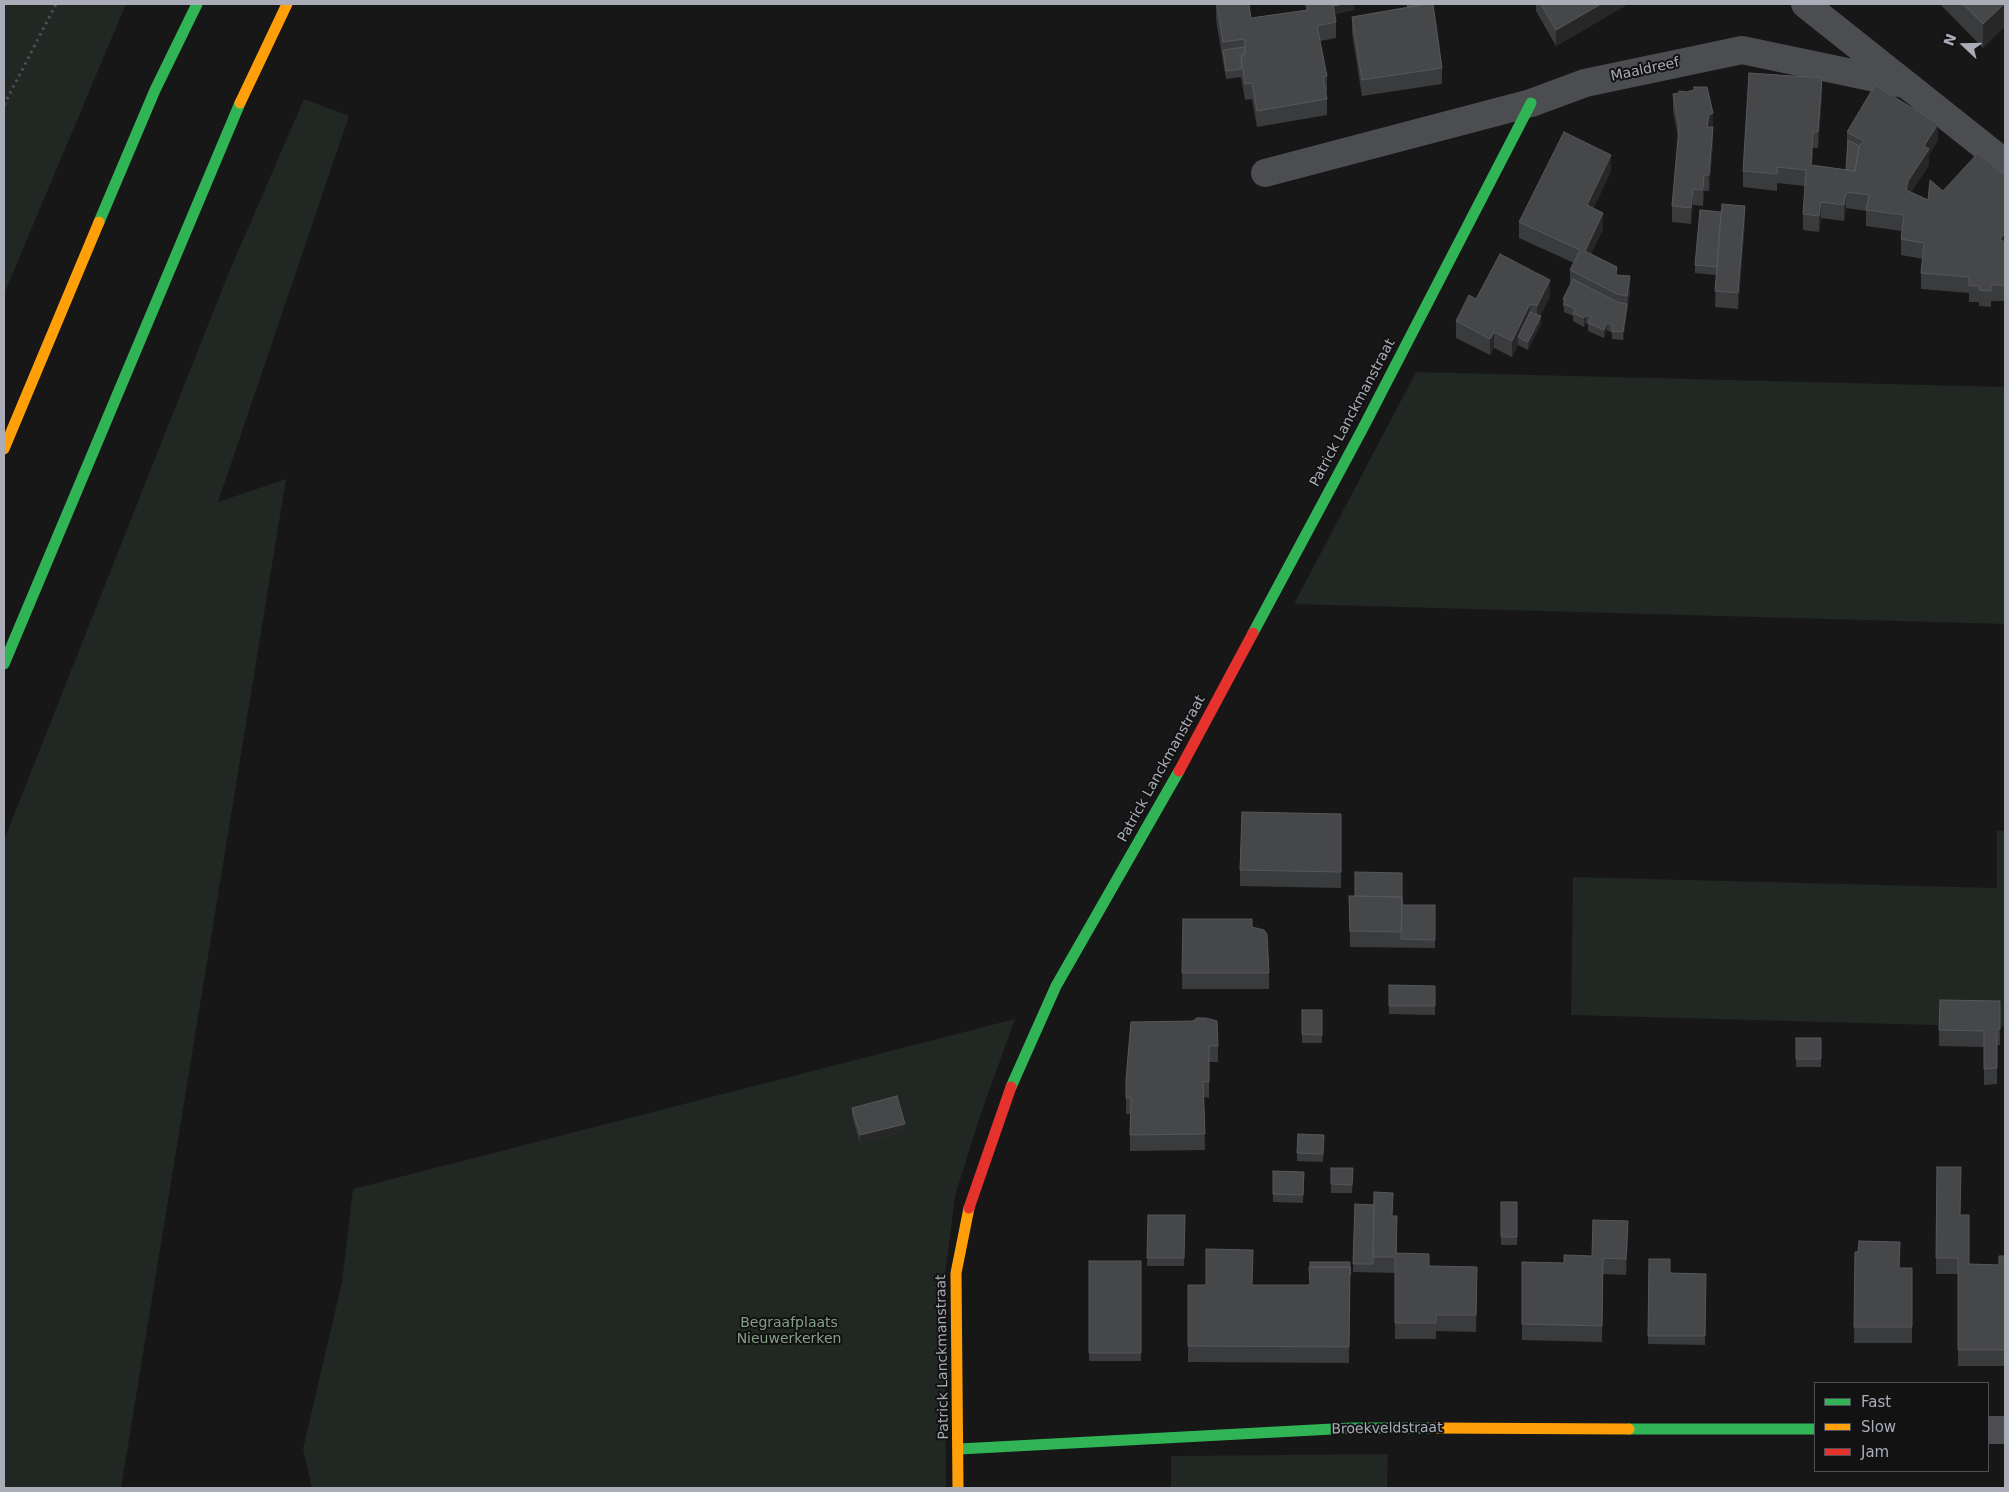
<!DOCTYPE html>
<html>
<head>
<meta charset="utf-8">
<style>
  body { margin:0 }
  #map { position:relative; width:2009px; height:1492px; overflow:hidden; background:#171718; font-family:"DejaVu Sans",sans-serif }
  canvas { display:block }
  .frame { position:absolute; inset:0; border:5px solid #aaadb7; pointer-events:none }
  .legend { position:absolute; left:1814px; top:1382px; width:175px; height:90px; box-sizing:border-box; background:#121213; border:1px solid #4f5055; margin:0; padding:6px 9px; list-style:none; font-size:15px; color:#aaadb7 }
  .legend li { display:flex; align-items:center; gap:10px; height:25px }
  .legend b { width:25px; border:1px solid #4f5055 }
  .north { position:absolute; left:1939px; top:20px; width:50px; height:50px; -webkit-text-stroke:4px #121213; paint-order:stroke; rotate:291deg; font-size:14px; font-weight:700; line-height:20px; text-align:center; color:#aaadb7 }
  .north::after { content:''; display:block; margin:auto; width:18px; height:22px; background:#aaadb7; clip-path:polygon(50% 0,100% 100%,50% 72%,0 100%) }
</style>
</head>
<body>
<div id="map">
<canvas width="2009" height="1492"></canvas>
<div class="frame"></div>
<ul class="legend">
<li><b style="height:6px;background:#30b455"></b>Fast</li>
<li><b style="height:6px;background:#ff9f0a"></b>Slow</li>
<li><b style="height:6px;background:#e5322d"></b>Jam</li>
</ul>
<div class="north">N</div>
</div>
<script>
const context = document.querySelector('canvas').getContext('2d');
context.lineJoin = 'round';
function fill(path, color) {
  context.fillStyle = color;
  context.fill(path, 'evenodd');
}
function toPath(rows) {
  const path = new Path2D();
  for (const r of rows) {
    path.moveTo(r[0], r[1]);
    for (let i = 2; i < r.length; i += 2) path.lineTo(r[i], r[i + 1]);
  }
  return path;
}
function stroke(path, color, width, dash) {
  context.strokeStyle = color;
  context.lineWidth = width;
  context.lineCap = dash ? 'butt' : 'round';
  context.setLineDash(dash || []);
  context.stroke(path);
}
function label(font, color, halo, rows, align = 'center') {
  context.font = font + ' "DejaVu Sans",sans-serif';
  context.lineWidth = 4;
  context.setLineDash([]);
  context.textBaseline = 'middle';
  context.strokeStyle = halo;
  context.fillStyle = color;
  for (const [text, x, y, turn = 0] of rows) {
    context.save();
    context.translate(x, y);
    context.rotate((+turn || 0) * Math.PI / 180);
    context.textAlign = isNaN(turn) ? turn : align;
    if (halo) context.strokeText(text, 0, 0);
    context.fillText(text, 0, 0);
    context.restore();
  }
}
const green = toPath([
  [4,4,126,4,4,294],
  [304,99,349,116,218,502,286,479,121,1488,4,1488,4,840,227,277],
  [1416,372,2005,387,2005,624,1294,604],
  [1997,831,2005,831,2005,1027,1571,1015,1573,877,1997,888],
  [1015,1019,978,1122,955,1196,945,1275,946,1488,312,1488,303,1449,342,1282,353,1189],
  [1388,1454,1387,1488,1171,1488,1171,1456]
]);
const path = toPath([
  [4,105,56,4]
]);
const street = toPath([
  [1805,4,2005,163],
  [1265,173,1531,103,1585,83,1742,50,1904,84],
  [1988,1430,2005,1430]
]);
const fast = toPath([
  [99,222,155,90,197,4],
  [1253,633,1363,428,1531,103],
  [4,664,240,103],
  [1011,1087,1056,986,1179,771],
  [1629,1429,1815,1429],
  [959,1449,1351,1428,1432,1428]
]);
const slow = toPath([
  [240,103,287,4],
  [4,449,99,222],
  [1432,1428,1629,1429],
  [958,1488,956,1273,969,1208]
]);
const jam = toPath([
  [1179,771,1253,633],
  [969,1208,1011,1087]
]);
const wall = toPath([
  [1216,4,1251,18,1306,10,1305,4,1354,4,1354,10,1335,14,1336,22,1336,38,1320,41,1327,76,1327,92,1326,92,1327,99,1327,115,1257,127,1252,99,1245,100,1241,77,1226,79,1216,19],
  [1406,4,1433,4,1442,68,1442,84,1362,96,1352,33,1352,17,1407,7],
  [1536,4,1628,4,1556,46,1536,11],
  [1940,4,2005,4,2005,26,1983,48],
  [1673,94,1713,113,1713,143,1709,191,1704,191,1703,206,1693,205,1691,224,1672,222,1672,206,1678,137,1673,111],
  [1822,94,1818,148,1813,148,1812,165,1846,170,1847,148,1847,132,1938,140,1929,155,1929,165,1911,192,1928,200,1943,191,2005,175,2005,301,1991,301,1991,307,1979,306,1979,302,1969,302,1969,293,1921,289,1921,273,1923,259,1901,255,1901,239,1902,231,1866,226,1866,211,1846,208,1844,221,1821,218,1819,232,1803,230,1803,214,1805,186,1777,183,1777,191,1743,187,1743,171],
  [1611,171,1593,209,1603,229,1591,254,1617,275,1630,292,1623,340,1612,339,1612,333,1607,330,1604,338,1588,331,1588,324,1586,323,1584,327,1573,321,1573,316,1564,312,1564,307,1563,307,1563,299,1570,284,1570,270,1574,263,1519,238,1519,222],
  [1745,222,1738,309,1715,307,1716,275,1695,273,1695,265],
  [1550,296,1540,316,1541,324,1528,350,1518,345,1512,357,1494,348,1490,355,1456,338,1456,321,1476,299],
  [1341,814,1341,888,1240,886,1240,870],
  [1349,896,1402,905,1435,905,1435,948,1350,947],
  [1183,919,1252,927,1269,973,1269,989,1182,989],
  [1389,985,1435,986,1435,1015,1389,1014],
  [2000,1001,2000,1045,1997,1045,1997,1084,1984,1085,1984,1047,1939,1046,1939,1030],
  [1302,1010,1322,1010,1322,1043,1302,1043],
  [1131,1022,1218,1046,1218,1062,1209,1062,1209,1098,1204,1097,1205,1150,1130,1151,1130,1114,1126,1114,1126,1079],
  [1796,1038,1821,1038,1821,1067,1796,1067],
  [852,1108,905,1132,860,1143,852,1116],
  [1298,1134,1324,1135,1323,1162,1297,1161],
  [1937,1167,1960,1215,1969,1264,1999,1265,2005,1256,2005,1366,1958,1366,1958,1274,1936,1274],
  [1331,1168,1353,1176,1352,1193,1331,1193],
  [1273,1171,1304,1172,1303,1203,1273,1202],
  [1501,1202,1517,1202,1517,1245,1501,1245],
  [1355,1204,1393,1216,1397,1233,1397,1253,1429,1266,1477,1283,1476,1332,1436,1331,1436,1339,1395,1339,1395,1273,1353,1272],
  [1148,1215,1185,1215,1184,1266,1147,1266],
  [1628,1237,1626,1275,1603,1274,1602,1342,1522,1340,1522,1262,1564,1263,1592,1256],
  [1855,1252,1899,1268,1912,1268,1912,1343,1854,1343],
  [1649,1259,1670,1273,1706,1274,1705,1345,1648,1344],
  [1089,1261,1141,1261,1141,1361,1089,1361],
  [1350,1262,1349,1363,1188,1362,1188,1285,1309,1285]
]);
const shadedWall = toPath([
  [1344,4,1354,4,1354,10,1332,15,1332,6],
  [1601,4,1628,4,1556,46,1556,30],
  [2004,4,2005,4,2005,26,1983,48,1983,24],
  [1822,78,1822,94,1818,148,1818,132],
  [1713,113,1713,143,1709,191,1707,127,1709,115],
  [1938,124,1938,140,1929,155,1929,165,1908,197,1906,190,1908,181,1924,146],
  [1813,132,1813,148,1811,181,1811,165],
  [1611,155,1611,171,1587,222,1587,205],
  [1704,175,1704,191,1703,206,1703,190],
  [1693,189,1693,205,1691,224,1691,208],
  [1846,192,1846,208,1844,221,1844,205],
  [1821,202,1821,218,1819,232,1819,216],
  [1745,206,1745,222,1738,309,1738,293],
  [1603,213,1603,229,1585,267,1585,251],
  [2005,233,2005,249,2000,239],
  [1630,276,1630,292,1623,340,1623,332,1627,304],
  [1550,280,1550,296,1537,322,1537,306],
  [1530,304,1530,320,1518,337,1518,345,1512,357,1512,341],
  [1586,315,1586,323,1584,327,1584,318],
  [1541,316,1541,324,1528,350,1528,342],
  [1607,322,1607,330,1604,338,1604,330],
  [1494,332,1494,348,1490,355,1490,339],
  [905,1124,905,1132,860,1143,860,1135],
  [1628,1221,1628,1237,1626,1275,1626,1259]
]);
const building = toPath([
  [1217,4,1249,4,1251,18,1308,10,1307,4,1333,4,1336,22,1317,26,1327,76,1323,77,1327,99,1257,111,1252,83,1245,84,1241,55,1246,54,1244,39,1223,42,1217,4],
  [1333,4,1344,4,1333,6,1333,4],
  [1407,4,1427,4,1408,7,1407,4],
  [1427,4,1433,4,1442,68,1362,80,1352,17,1427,4],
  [1541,4,1601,4,1556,30,1541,4],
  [1963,4,2004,4,1983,24,1963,4],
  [1244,47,1245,54,1241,55,1242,69,1226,71,1223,50,1244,47],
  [1749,73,1822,78,1818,132,1813,132,1811,165,1855,171,1859,146,1864,141,1847,132,1875,85,1938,124,1924,146,1929,149,1908,181,1906,190,1928,200,1930,180,1943,191,1978,153,2005,175,2005,233,2000,239,2005,243,2005,285,1991,285,1991,291,1979,290,1979,286,1969,286,1969,277,1921,273,1924,243,1901,239,1904,215,1866,210,1869,195,1846,192,1844,205,1821,202,1819,216,1803,214,1806,170,1777,167,1777,174,1743,171,1749,73],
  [1694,87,1707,87,1713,113,1709,115,1707,127,1713,127,1709,175,1704,175,1703,190,1693,189,1691,208,1672,206,1679,127,1673,94,1679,93,1679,91,1686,92,1694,90,1694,87],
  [1564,132,1611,155,1587,205,1603,213,1585,251,1617,267,1616,275,1630,276,1627,296,1617,294,1570,270,1580,250,1519,222,1564,132],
  [1848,140,1859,146,1855,171,1846,170,1848,140],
  [1722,204,1745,206,1738,293,1715,291,1722,204],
  [1700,210,1721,212,1717,267,1695,265,1700,210],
  [1500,254,1550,280,1537,306,1530,304,1512,341,1494,332,1490,339,1456,321,1469,295,1476,299,1500,254],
  [1573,279,1617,302,1627,304,1623,332,1612,331,1612,325,1607,322,1604,330,1588,323,1591,317,1586,315,1584,318,1573,313,1575,309,1564,304,1566,300,1563,299,1573,279],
  [1530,312,1541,316,1528,342,1518,337,1530,312],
  [1242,812,1341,814,1341,872,1240,870,1242,812],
  [1355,872,1402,873,1402,905,1402,897,1355,896,1355,872],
  [1349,896,1402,897,1401,932,1350,931,1349,896],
  [1402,905,1435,905,1435,940,1401,939,1402,905],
  [1183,919,1252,919,1252,927,1264,930,1267,934,1269,973,1182,973,1183,919],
  [1389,985,1435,986,1435,1006,1389,1006,1389,985],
  [1940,1000,2000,1001,2000,1029,1997,1029,1997,1068,1984,1069,1984,1031,1939,1030,1940,1000],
  [1302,1010,1322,1010,1322,1035,1302,1034,1302,1010],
  [1197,1018,1206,1018,1217,1021,1218,1046,1209,1046,1209,1082,1203,1081,1205,1134,1130,1135,1131,1098,1126,1098,1126,1079,1131,1022,1193,1021,1197,1018],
  [1796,1038,1821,1038,1821,1059,1796,1059,1796,1038],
  [897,1096,905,1124,860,1135,852,1108,897,1096],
  [1298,1134,1324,1135,1323,1154,1297,1153,1298,1134],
  [1937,1167,1961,1167,1960,1215,1969,1215,1969,1264,1999,1265,1999,1256,2005,1256,2005,1350,1958,1350,1958,1258,1936,1258,1937,1167],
  [1331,1168,1353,1168,1352,1185,1331,1184,1331,1168],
  [1273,1171,1304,1172,1303,1195,1273,1194,1273,1171],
  [1374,1192,1393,1193,1392,1216,1397,1216,1396,1253,1429,1254,1429,1266,1477,1267,1476,1315,1436,1315,1436,1323,1395,1323,1395,1257,1373,1257,1374,1192],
  [1501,1202,1517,1202,1517,1237,1501,1237,1501,1202],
  [1355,1204,1374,1205,1373,1264,1353,1264,1355,1204],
  [1148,1215,1185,1215,1184,1258,1147,1258,1148,1215],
  [1593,1220,1628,1221,1626,1259,1603,1258,1602,1326,1522,1324,1522,1262,1564,1263,1564,1255,1592,1256,1593,1220],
  [1859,1241,1900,1242,1899,1268,1912,1268,1912,1327,1854,1327,1855,1252,1858,1252,1859,1241],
  [1206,1249,1253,1250,1252,1285,1310,1285,1309,1267,1350,1267,1349,1347,1188,1346,1188,1285,1206,1285,1206,1249],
  [1649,1259,1670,1259,1670,1273,1706,1274,1705,1336,1648,1336,1649,1259],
  [1089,1261,1141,1261,1141,1353,1089,1353,1089,1261],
  [1310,1262,1350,1262,1350,1275,1350,1267,1310,1267,1310,1262]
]);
const streetNames = [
  ["Maaldreef",1645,70,-12],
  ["Patrick Lanckmanstraat",1353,413,-62],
  ["Patrick Lanckmanstraat",1162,769,-61],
  ["Patrick Lanckmanstraat",943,1357,-91],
  ["Broekveldstraat",1387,1429,-1]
];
const parkNames = [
  ["Begraafplaats",789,1323],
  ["Nieuwerkerken",789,1339]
];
fill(green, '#212722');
stroke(path, '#4d4e51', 3, [2.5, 4]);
stroke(street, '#4c4d50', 28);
stroke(fast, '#30b455', 11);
stroke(slow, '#ff9f0a', 11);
stroke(jam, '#e5322d', 11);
fill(wall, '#3a3b3c');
fill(shadedWall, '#272728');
fill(building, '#464749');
stroke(building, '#56575b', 1);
label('14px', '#aaadb7', '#121213', streetNames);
label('14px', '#83a086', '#121213', parkNames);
</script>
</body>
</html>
